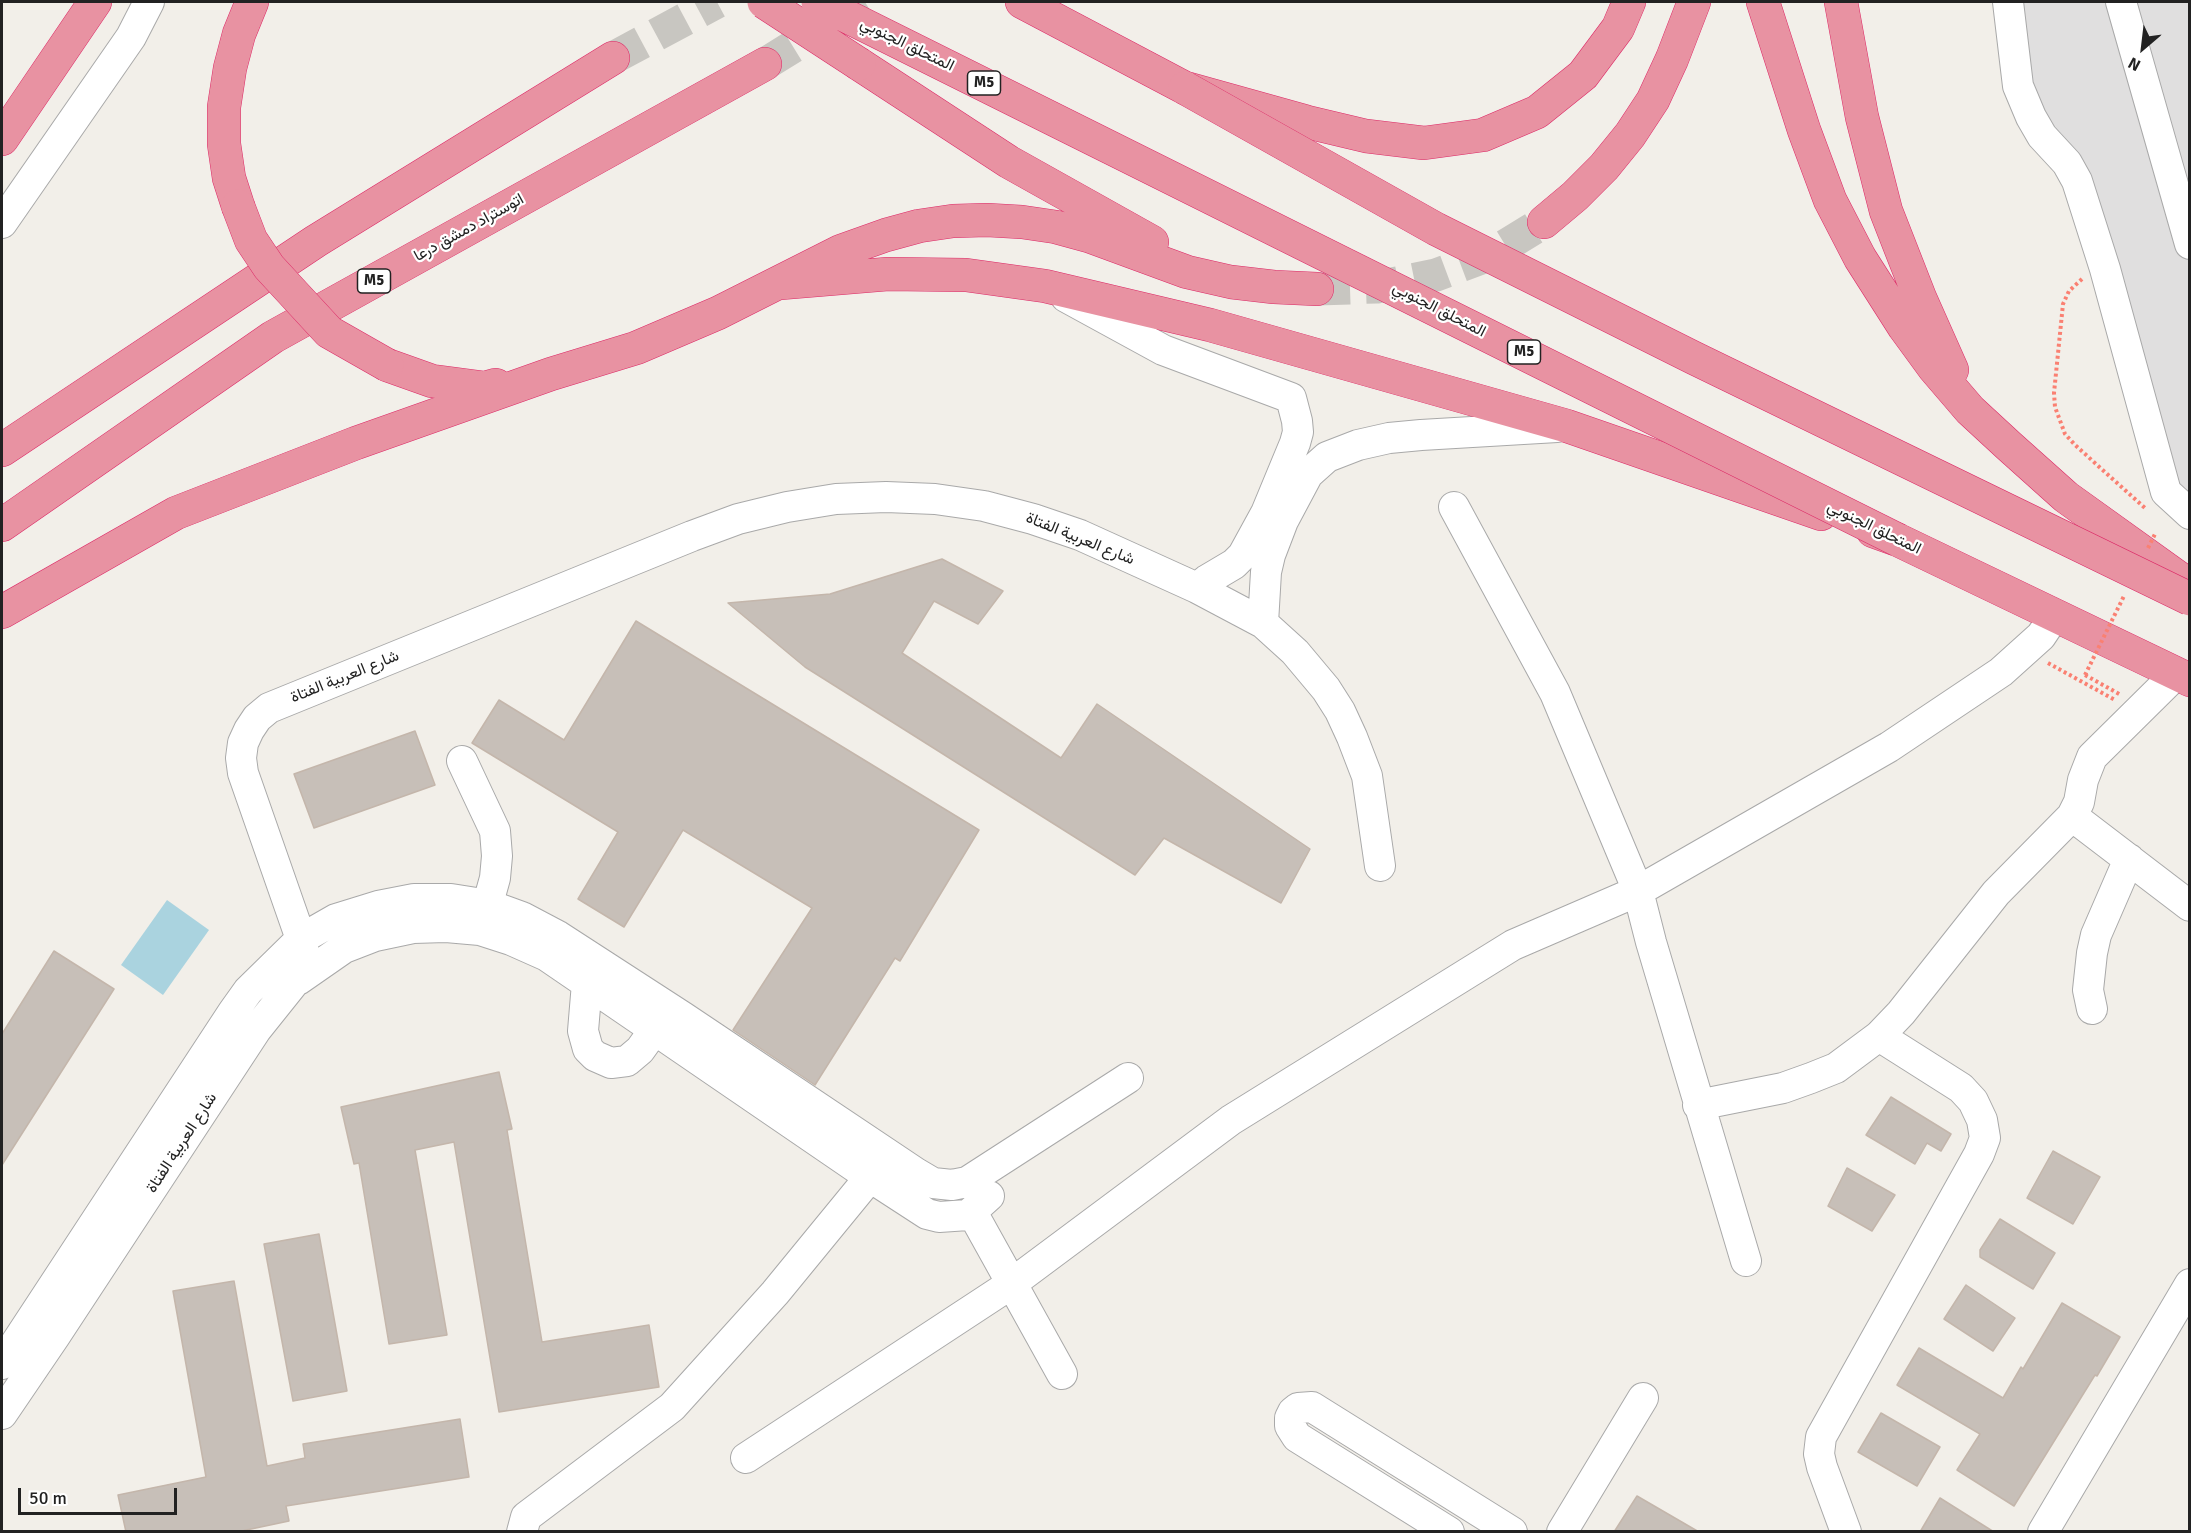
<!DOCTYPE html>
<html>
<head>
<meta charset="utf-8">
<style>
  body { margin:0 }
  #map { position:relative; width:2191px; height:1533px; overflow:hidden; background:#f2efe9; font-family:Signika,sans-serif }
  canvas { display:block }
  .frame { position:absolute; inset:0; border:3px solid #222; pointer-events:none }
  .north { position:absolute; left:2113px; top:18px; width:60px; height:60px; -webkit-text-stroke:4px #fff; paint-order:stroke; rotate:208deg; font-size:16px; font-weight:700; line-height:24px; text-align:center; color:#222 }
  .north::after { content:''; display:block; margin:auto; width:21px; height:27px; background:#222; clip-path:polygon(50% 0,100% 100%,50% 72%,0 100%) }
  .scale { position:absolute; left:18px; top:1488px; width:159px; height:27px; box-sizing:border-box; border:3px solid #222; border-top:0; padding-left:8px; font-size:18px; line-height:21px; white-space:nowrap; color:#222; -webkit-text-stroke:4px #fff; paint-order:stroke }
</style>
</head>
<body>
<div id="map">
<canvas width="2191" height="1533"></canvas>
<div class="frame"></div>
<div class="north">N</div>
<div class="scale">50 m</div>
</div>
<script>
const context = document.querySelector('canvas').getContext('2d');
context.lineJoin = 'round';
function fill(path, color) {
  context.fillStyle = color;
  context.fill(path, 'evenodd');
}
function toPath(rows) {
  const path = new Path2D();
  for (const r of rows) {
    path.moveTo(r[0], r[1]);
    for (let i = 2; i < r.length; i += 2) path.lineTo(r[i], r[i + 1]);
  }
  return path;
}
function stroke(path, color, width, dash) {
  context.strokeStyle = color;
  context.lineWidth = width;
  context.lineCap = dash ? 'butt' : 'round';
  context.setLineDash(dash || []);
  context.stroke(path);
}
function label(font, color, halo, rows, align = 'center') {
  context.font = font + ' Signika,Vazirmatn,sans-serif';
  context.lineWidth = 4.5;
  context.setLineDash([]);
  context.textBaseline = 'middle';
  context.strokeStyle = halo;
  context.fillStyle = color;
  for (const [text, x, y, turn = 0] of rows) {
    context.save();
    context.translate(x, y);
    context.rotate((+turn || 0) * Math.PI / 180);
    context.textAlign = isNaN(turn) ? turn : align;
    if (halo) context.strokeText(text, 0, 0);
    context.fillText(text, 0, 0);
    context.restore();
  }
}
const residential = toPath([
  [2014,2,2189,2,2189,526,2051,137,2027,86]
]);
const water = toPath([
  [167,900,209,930,163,995,121,965]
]);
const building = toPath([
  [942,559,1003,591,978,624,934,601,902,653,1061,758,1097,704,1310,849,1281,903,1164,838,1135,875,805,667,728,603,830,594,942,559],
  [636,621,979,830,900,961,895,958,815,1085,733,1030,812,908,683,830,624,927,578,899,618,832,472,743,499,700,564,740,636,621],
  [415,731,435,785,314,828,294,774,415,731],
  [54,951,114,989,2,1165,2,1034,54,951],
  [499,1072,512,1129,507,1130,542,1342,649,1325,659,1387,499,1412,454,1142,415,1150,447,1335,389,1344,359,1163,354,1164,341,1107,499,1072],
  [1891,1097,1951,1134,1941,1151,1927,1143,1915,1164,1866,1135,1891,1097],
  [2053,1151,2100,1177,2073,1224,2027,1198,2053,1151],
  [1847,1168,1895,1195,1872,1231,1828,1206,1847,1168],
  [2000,1219,2055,1253,2033,1289,1980,1257,1980,1250,2000,1219],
  [319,1234,347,1391,293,1401,264,1244,319,1234],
  [234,1281,267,1466,305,1458,303,1444,460,1419,469,1477,286,1506,289,1521,237,1532,126,1532,118,1495,206,1477,173,1291,234,1281],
  [1966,1285,2015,1318,1993,1351,1944,1319,1966,1285],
  [2062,1303,2120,1337,2097,1376,2095,1375,2014,1506,1957,1470,1980,1434,1897,1385,1919,1348,2003,1398,2021,1367,2023,1369,2062,1303],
  [1881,1413,1940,1447,1917,1486,1858,1452,1881,1413],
  [1637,1496,1699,1532,1614,1532,1637,1496],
  [1940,1498,1994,1532,1920,1532,1940,1498]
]);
const highwayTunnel = toPath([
  [613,58,717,2],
  [765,64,865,2],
  [1317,289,1377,287,1436,275,1492,254,1544,222]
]);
const path = toPath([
  [2082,279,2069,291,2063,304,2054,393,2055,407,2065,434,2075,445,2146,509],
  [2048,663,2115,700],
  [2085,675,2121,695]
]);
const minor = toPath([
  [2008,2,2018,86,2031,117,2042,136,2067,163,2077,181,2105,269,2166,492,2190,514],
  [2121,2,2190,244],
  [2,223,131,37,149,2],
  [1066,297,1163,350,1291,398,1297,421,1298,432,1295,443,1266,513,1243,555,1234,564,1207,580,1197,588],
  [1454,507,1555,693,1638,891,1651,942,1746,1261],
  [1263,623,1266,572,1270,555,1283,521,1308,474,1327,457,1358,445,1389,438,1421,435,1557,427],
  [462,761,495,831,497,856,495,878,482,925],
  [2072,816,2190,906],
  [298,980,344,948,375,936,413,928,446,927,480,930,511,940,547,956,870,1177,927,1214,939,1217,968,1215,989,1196],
  [587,983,583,1031,588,1049,595,1056,611,1063,627,1061,640,1050,655,1029],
  [2092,1009,2088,990,2092,953,2096,935,2129,859],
  [1698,1105,1783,1088,1811,1078,1836,1068,1879,1036,1901,1013,1996,893,2072,816,2079,802,2083,780,2092,757,2176,674],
  [972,1212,1062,1374],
  [2,1364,233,1012,248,991,301,939,336,919,378,906,414,899,451,899,489,905,522,917,558,936,683,1017,916,1173,933,1183,952,1185,967,1182,1128,1078],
  [2,1414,55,1336,256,1030,304,970,305,957,301,939,243,773,241,758,243,743,249,730,257,718,269,708,692,536,738,519,787,507,836,499,886,497,935,499,984,506,1033,519,1080,535,1197,588,1263,623,1295,652,1326,689,1340,711,1352,737,1367,776,1380,866],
  [746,1458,1011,1284,1231,1120,1513,945,1638,891,1889,747,2001,672,2041,636,2055,615],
  [522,1532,526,1517,672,1407,775,1293,870,1177],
  [1449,1532,1297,1437,1290,1426,1290,1418,1293,1412,1298,1408,1312,1407,1512,1532],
  [1562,1532,1643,1398],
  [1846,1532,1822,1467,1819,1454,1821,1437,1979,1154,1985,1138,1982,1120,1973,1101,1961,1088,1879,1036],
  [2043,1532,2190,1284]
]);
const highway = toPath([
  [1022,2,1185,88,1307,122,1366,136,1424,143,1483,135,1537,112,1583,75,1618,28,1629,2],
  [1763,2,1804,130,1830,200,1860,258,1904,327,1934,368,1970,410,2009,446,2066,497,2190,586],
  [1841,2,1862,117,1886,211,1920,298,1952,370],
  [859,64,1009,162,1152,242],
  [2,139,95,2],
  [238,206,229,178,224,144,224,107,230,68,239,34,252,2],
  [1544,222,1575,196,1604,167,1630,135,1653,100,1672,59,1694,2],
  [780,283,888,274,966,275,1045,286,1210,325,1567,426,1821,514],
  [387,365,432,381,485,388,496,385],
  [2,450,316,241,613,58],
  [2,525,273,337,765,64],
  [1873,531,1898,540,2190,680],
  [2,612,176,513,356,443,551,374,636,348,718,313,841,251,886,235,919,226,953,221,987,220,1022,222,1056,227,1089,236,1187,272,1231,282,1274,287,1317,289]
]);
const pathBridge = toPath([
  [2148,548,2156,532],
  [2085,675,2124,596]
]);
const highwayBridge = toPath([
  [764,2,859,64],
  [818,2,1898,540],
  [1185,88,1436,229,1694,358,2190,599],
  [238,206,251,240,269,267,329,332,387,365]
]);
const shields = [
  [984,83,33],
  [374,281,33],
  [1524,352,33]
];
const shieldNames = [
  ["M5",984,83],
  ["M5",374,281],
  ["M5",1524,352]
];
const streetNames = [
  ["المتحلق الجنوبي",907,45,26],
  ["اتوستراد دمشق درعا",469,228,-29],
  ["المتحلق الجنوبي",1439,310,27],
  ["المتحلق الجنوبي",1874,528,26],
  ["شارع العربية الفتاة",1080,539,22],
  ["شارع العربية الفتاة",345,677,-22],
  ["شارع العربية الفتاة",182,1143,-57]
];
fill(residential, '#e0dfdf');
fill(water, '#aad3df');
fill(building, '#c7bfb8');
stroke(building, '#c4b6ab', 1.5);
stroke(highwayTunnel, '#c8c6c1', 33, [33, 16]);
stroke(minor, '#a9a9a9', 32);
stroke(highway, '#dc2a67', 34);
stroke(path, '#fa8072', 4, [3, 3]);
stroke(minor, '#fff', 30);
stroke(highway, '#e892a2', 33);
stroke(highwayBridge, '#dc2a67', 34, []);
stroke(pathBridge, '#fa8072', 4, [3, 3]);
stroke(highwayBridge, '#e892a2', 33);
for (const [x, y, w] of shields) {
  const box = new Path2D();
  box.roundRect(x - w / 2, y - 12, w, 24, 4.5);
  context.fillStyle = '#fff';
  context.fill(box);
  stroke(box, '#222', 1.5);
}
label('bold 15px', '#222', null, shieldNames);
label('16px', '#222', '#fff', streetNames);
</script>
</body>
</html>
